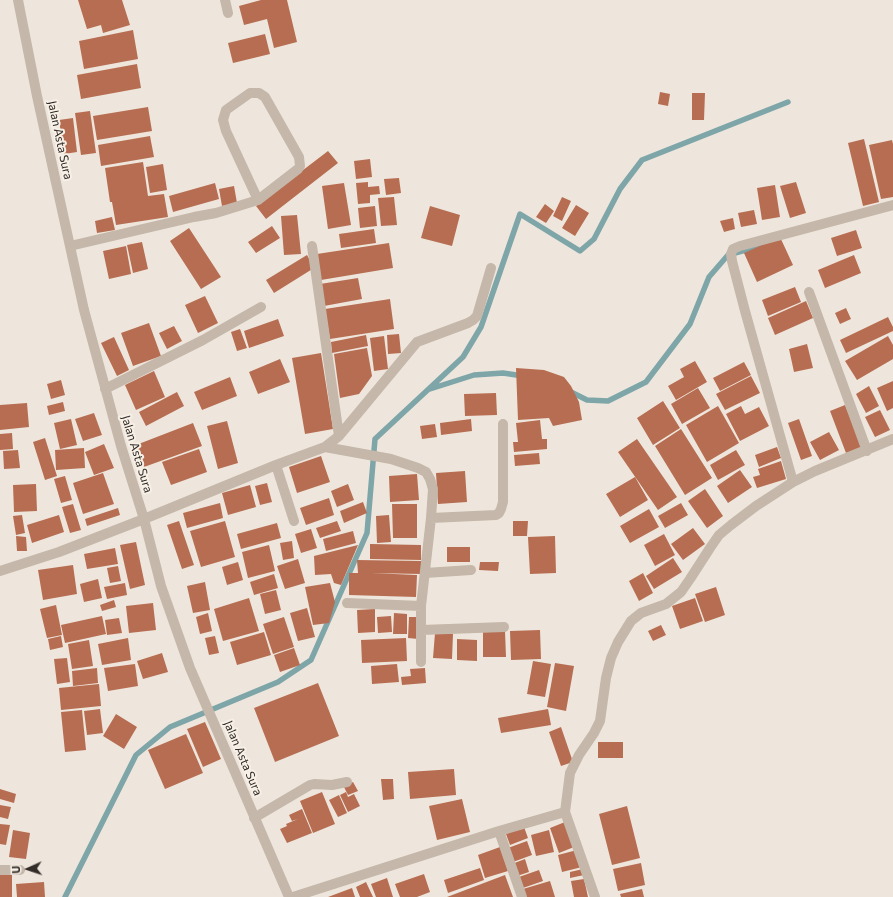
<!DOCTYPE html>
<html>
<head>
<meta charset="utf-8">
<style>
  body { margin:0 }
  #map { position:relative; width:893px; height:897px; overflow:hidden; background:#eee6dc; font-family:Commissioner,sans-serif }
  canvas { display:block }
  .north { position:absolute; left:8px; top:849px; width:40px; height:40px; -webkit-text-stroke:3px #f7f0e7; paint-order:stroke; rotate:267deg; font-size:11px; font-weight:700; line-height:16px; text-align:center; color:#332c28 }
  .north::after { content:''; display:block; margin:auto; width:14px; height:18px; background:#332c28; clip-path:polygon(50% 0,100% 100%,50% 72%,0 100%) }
</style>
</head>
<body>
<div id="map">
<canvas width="893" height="897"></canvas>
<div class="north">U</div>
</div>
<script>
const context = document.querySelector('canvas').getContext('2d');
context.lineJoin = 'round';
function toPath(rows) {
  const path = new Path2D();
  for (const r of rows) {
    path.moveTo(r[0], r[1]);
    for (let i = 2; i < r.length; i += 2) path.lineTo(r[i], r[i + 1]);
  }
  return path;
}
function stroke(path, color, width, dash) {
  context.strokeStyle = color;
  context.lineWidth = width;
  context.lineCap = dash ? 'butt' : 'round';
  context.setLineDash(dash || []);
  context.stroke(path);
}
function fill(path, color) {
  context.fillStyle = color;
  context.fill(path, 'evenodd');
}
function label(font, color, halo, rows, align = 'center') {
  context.font = font + ' Commissioner,sans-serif';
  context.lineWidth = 4;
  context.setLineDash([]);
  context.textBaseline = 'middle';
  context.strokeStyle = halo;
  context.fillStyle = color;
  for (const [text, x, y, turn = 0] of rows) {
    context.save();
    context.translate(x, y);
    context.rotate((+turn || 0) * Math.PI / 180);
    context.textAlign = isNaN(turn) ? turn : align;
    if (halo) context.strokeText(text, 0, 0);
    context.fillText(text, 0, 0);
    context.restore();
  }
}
const stream = toPath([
  [430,389,474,375,503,373,523,376],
  [569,391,587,400,608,401,646,382,690,324,709,277,728,255,767,244],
  [65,897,136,755,170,727,278,682,311,660,367,533,375,439,463,357,481,327,520,214,580,251,594,239,620,189,642,160,788,102]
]);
const building = toPath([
  [78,0,122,0,130,25,103,33,101,25,87,29],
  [261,0,287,0,297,42,274,48,267,19,244,25,239,6],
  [133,30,138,59,84,69,79,41],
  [265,34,270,54,233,63,228,43],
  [137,64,141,88,81,99,77,75],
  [660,92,670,94,668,106,658,104],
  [692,93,705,93,704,120,692,120],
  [148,107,152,131,97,140,93,116],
  [90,111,96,153,81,155,75,113],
  [73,118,77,152,64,154,59,120],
  [150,136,154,157,101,166,98,145],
  [864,139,879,202,863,206,848,143],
  [892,140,893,144,893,197,881,199,869,145],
  [328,151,338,163,266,219,256,206],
  [370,159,372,177,356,179,354,161],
  [143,162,148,196,164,194,168,217,116,225,112,202,110,202,105,168],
  [163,164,167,190,150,193,146,167],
  [399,178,401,193,386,195,384,179],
  [368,182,368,187,379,186,380,194,370,195,370,203,358,204,356,183],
  [796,182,806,213,790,218,780,186],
  [215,183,219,199,173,212,169,196],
  [344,183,351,225,328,229,322,186],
  [775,185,780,217,762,220,757,188],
  [234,186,237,203,222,206,219,189],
  [394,197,397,225,381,226,378,198],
  [562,197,571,201,562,221,553,216],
  [545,204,554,211,546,223,536,217],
  [576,205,589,213,575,236,562,228],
  [375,206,377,226,360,228,358,208],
  [430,206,460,215,452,246,421,238],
  [754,210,757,224,741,227,738,213],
  [297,215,301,254,284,255,281,216],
  [112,217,115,230,97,233,95,221],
  [733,218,735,229,724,232,720,221],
  [272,226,280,238,256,253,248,242],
  [189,228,221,277,201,289,170,241],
  [374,229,376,243,341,248,339,234],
  [856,230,862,248,837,256,831,238],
  [780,237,793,265,757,282,744,253],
  [142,242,148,269,133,273,127,245],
  [389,243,393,268,321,280,317,254],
  [126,246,131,274,109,279,103,251],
  [307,255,314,268,274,293,266,280],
  [854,255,861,273,825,288,818,270],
  [358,278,362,299,324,306,320,284],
  [795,287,801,302,768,316,762,300],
  [205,296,218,323,198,333,185,305],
  [390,299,394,329,330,339,325,309],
  [806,301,813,318,775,335,768,318],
  [846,308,851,319,840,324,835,313],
  [888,317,893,327,893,331,846,353,840,340],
  [278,319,284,336,249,348,244,331],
  [149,323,161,356,133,366,121,333],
  [174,326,182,341,167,349,159,333],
  [240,329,247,348,237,351,231,332],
  [399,334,401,353,388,354,387,335],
  [366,335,368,346,332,353,331,342],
  [384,336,388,369,374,371,370,338],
  [888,336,893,345,893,359,857,380,845,361],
  [114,337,129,370,117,376,101,343],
  [807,344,813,368,794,372,789,349],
  [367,348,372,376,359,394,340,398,334,354],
  [321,353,333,429,305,434,292,358],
  [280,359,290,382,258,394,249,372],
  [695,361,707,382,676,400,668,386,684,377,680,369],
  [744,362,751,375,720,391,713,378],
  [516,368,544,370,564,377,571,386,579,402,582,420,553,426,549,418,518,420],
  [154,371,165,397,136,410,125,385],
  [751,376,760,393,725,410,716,394],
  [230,377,237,396,202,410,194,392],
  [61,380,65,395,51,399,47,384],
  [893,381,893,408,887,411,877,388],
  [869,386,879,406,866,413,856,394],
  [698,388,710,408,682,424,671,404],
  [177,392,184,406,146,426,139,412],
  [496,393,497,415,465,416,464,394],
  [663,401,680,428,653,445,637,418],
  [63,402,65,411,49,415,47,406],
  [27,403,29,427,0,430,0,405],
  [845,405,862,447,846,453,830,411],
  [718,406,739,443,707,462,686,425],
  [741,406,745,414,759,407,769,426,740,441,726,414],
  [880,410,890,430,875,437,865,417],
  [94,413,102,435,83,441,75,419],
  [71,419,77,445,60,449,54,423],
  [471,419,472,431,441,435,440,423],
  [799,419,812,456,801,460,788,423],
  [540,420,542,439,547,439,547,449,514,452,513,442,518,442,516,423],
  [227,421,238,463,218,469,207,426],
  [193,423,202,446,144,467,136,445],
  [435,424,437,437,422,439,420,426],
  [681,429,712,478,685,495,655,446],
  [829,432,839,450,820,460,810,442],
  [12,433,13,449,0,450,0,434],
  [45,438,57,476,45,480,33,442],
  [637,439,677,497,658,510,618,452],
  [104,444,114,468,94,475,85,452],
  [777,447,781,458,759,467,755,455],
  [84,448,85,468,56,470,55,450],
  [199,449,207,472,171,485,162,462],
  [18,450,20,468,4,469,3,451],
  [736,450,745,465,718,480,710,465],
  [539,453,540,464,515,466,514,455],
  [321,456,330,482,297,493,289,467],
  [781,461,786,479,757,488,753,477,760,475,758,469],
  [740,470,752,487,728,503,717,486],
  [465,471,467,502,438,504,436,473],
  [103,473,114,504,83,514,73,483],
  [417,474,419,500,390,502,389,476],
  [65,476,72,500,61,503,54,479],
  [635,477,648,500,620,517,606,494],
  [267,483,272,502,260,505,255,486],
  [36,484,37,511,14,512,13,485],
  [348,484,354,500,337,507,331,491],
  [250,485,256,507,228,515,222,493],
  [705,489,723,516,707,528,688,501],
  [329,498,334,515,306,525,300,508],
  [363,502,367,513,344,523,340,511],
  [220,503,223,518,187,528,183,513],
  [681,503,688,515,665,528,658,516],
  [73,504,81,530,70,533,62,507],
  [392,504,417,504,417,538,393,538],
  [118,508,120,515,87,526,85,519],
  [649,509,659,527,630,543,620,526],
  [22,515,25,533,16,535,13,516],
  [59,515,64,532,32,543,27,525],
  [389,515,391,542,377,543,376,516],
  [179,521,194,565,182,569,167,525],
  [225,521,235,557,201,567,190,531],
  [337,521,341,531,320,538,316,528],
  [513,521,528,521,527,536,513,536],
  [277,523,281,538,241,549,237,534],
  [693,528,705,544,683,560,671,544],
  [311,529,317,548,301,553,295,534],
  [353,531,356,543,326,551,323,539],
  [664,534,675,555,655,566,644,545],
  [16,536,26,537,27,551,17,551],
  [555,536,556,573,530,574,528,537],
  [292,541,294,558,283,560,280,543],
  [136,542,145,585,130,589,120,545],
  [370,544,421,545,421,560,370,559],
  [269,545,275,571,248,578,242,552],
  [358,545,341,585,334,583,331,574,315,575,314,556],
  [447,547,470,547,470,562,447,562],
  [115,548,118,564,87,569,84,554],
  [673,558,682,572,654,589,646,576],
  [298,559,305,583,285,589,277,566],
  [357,560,421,561,421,574,371,573,417,575,416,597,349,595,349,573,358,573],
  [238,562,243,580,227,585,222,567],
  [480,562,499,562,498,571,479,570],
  [73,565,77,594,43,600,38,570],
  [118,566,121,581,110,583,107,568],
  [643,573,653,593,639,601,629,581],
  [274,574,278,588,254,595,250,582],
  [98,579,102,598,84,602,80,584],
  [205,582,210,610,193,613,187,586],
  [125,583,127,595,107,599,104,587],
  [330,583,335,602,329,623,313,625,305,587],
  [716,587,725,615,705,622,695,594],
  [276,590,281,610,265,614,260,594],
  [249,598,259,631,223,641,214,609],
  [695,598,703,621,680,629,672,606],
  [114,600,116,607,102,611,100,605],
  [153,603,156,630,129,633,126,606],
  [56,605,62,635,47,638,40,609],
  [307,608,315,637,298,641,290,613],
  [375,609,375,632,358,633,357,610],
  [208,613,212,631,200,634,196,617],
  [394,613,407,614,407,634,393,634],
  [102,616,106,634,65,643,61,625],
  [391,616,392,632,378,633,377,617],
  [284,617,294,647,273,654,263,624],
  [409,617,419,617,418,639,408,638],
  [119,618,122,633,107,635,105,620],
  [661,625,666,635,653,641,648,631],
  [540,630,541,659,511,660,510,631],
  [505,631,506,657,483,657,483,632],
  [264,632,271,655,237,665,230,642],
  [435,633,453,634,452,659,433,658],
  [61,636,63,647,50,650,48,639],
  [215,636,219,653,209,655,205,638],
  [128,638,131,660,102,665,98,644],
  [406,638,407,661,362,663,361,640],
  [457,639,477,640,477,661,457,660],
  [89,640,93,666,72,669,68,644],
  [294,648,300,665,280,672,274,655],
  [162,653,168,672,143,679,137,661],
  [67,658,70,682,57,684,54,659],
  [533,661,551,664,545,697,527,694],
  [555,663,574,666,566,711,547,707],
  [135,664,138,686,108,691,104,668],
  [397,664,399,682,372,684,371,666],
  [97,668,98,683,73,686,72,671],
  [425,668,426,683,402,685,401,677,411,676,410,669],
  [318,683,339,736,275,762,254,708],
  [99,684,101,706,61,710,59,688],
  [100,709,103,733,87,735,84,711],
  [548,709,551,725,501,733,498,718],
  [82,710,86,750,65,752,61,712],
  [116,714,137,727,124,749,103,736],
  [205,722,221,759,203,767,187,729],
  [561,727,573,762,561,766,549,732],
  [186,734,203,773,165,789,148,750],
  [598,742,623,742,623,758,598,758],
  [454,769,456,795,410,799,408,772],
  [381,779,393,779,394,799,383,800],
  [353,782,358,791,348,795,344,787],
  [0,789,16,794,14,803,0,799],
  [322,792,335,824,313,833,300,801],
  [346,792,348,797,354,794,360,806,348,812,340,795],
  [339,795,347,813,338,817,329,800],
  [462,799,470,832,437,840,429,806],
  [0,805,11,807,8,819,0,817],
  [627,806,640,858,612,865,599,814],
  [302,809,312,833,287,843,280,829,287,826,286,824,298,819,292,821,289,815],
  [565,822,574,847,559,853,550,828],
  [0,824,10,825,6,845,0,844],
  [524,827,528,838,510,845,506,834],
  [13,830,30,833,26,859,9,857],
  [549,830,554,852,536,856,531,835],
  [527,841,532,855,513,862,508,848],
  [500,847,508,871,485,878,478,855],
  [577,850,582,867,562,872,558,855],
  [525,859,529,872,517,876,512,864],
  [641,863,645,885,618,891,613,869],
  [480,868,484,880,448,893,444,880],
  [583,869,584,875,570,878,570,872],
  [539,870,543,881,520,889,516,878],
  [0,874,12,874,12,897,0,897],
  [424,874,430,892,417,897,400,897,395,884],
  [505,875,513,897,447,897],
  [387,878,393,897,376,897,371,884],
  [584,879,588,897,574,897,571,881],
  [550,881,555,897,525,897,523,889],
  [44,882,45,897,17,897,16,884],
  [366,882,373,897,360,897,356,887],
  [352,888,355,897,328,897],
  [642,889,644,897,621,897,620,894]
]);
const minor = toPath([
  [18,0,37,96,84,310,121,446,144,519,161,586,190,668,289,897],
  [225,0,228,13],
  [70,246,194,217,216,213,258,200,298,169,300,166,299,157,265,97,259,93,250,93,226,110,223,120,226,131,258,200],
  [312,246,339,436],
  [809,292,867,451],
  [105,389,203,340,261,307],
  [325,447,391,459,418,468,426,472,430,479,433,489,431,518,421,606,421,662],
  [276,465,294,521],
  [793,482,745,311,732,261,731,254,733,249,740,246,893,205],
  [431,518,496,515,499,513,501,509,503,502,503,424],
  [0,571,59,552,144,519,276,465,325,447,339,436,417,342,468,323,473,320,477,316,491,268],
  [425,573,471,570],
  [347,603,421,606],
  [421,630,504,627],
  [565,812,595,897],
  [254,818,310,785,314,784,332,785,347,782],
  [499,831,522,897],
  [0,870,20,870],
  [293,897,499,831,565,812,570,773,579,755,594,733,600,721,606,678,611,658,618,642,631,621,641,613,666,604,681,592,690,579,710,548,719,535,731,525,756,506,793,482,815,471,893,439]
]);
const streetNames = [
  ["Jalan Asta Sura",60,140,78],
  ["Jalan Asta Sura",137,454,73],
  ["Jalan Asta Sura",243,758,67]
];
stroke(stream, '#7ea5a8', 5.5);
fill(building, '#b76d51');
stroke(minor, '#c5b7a9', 10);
label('12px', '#332c28', '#f7f0e7', streetNames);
</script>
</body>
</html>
